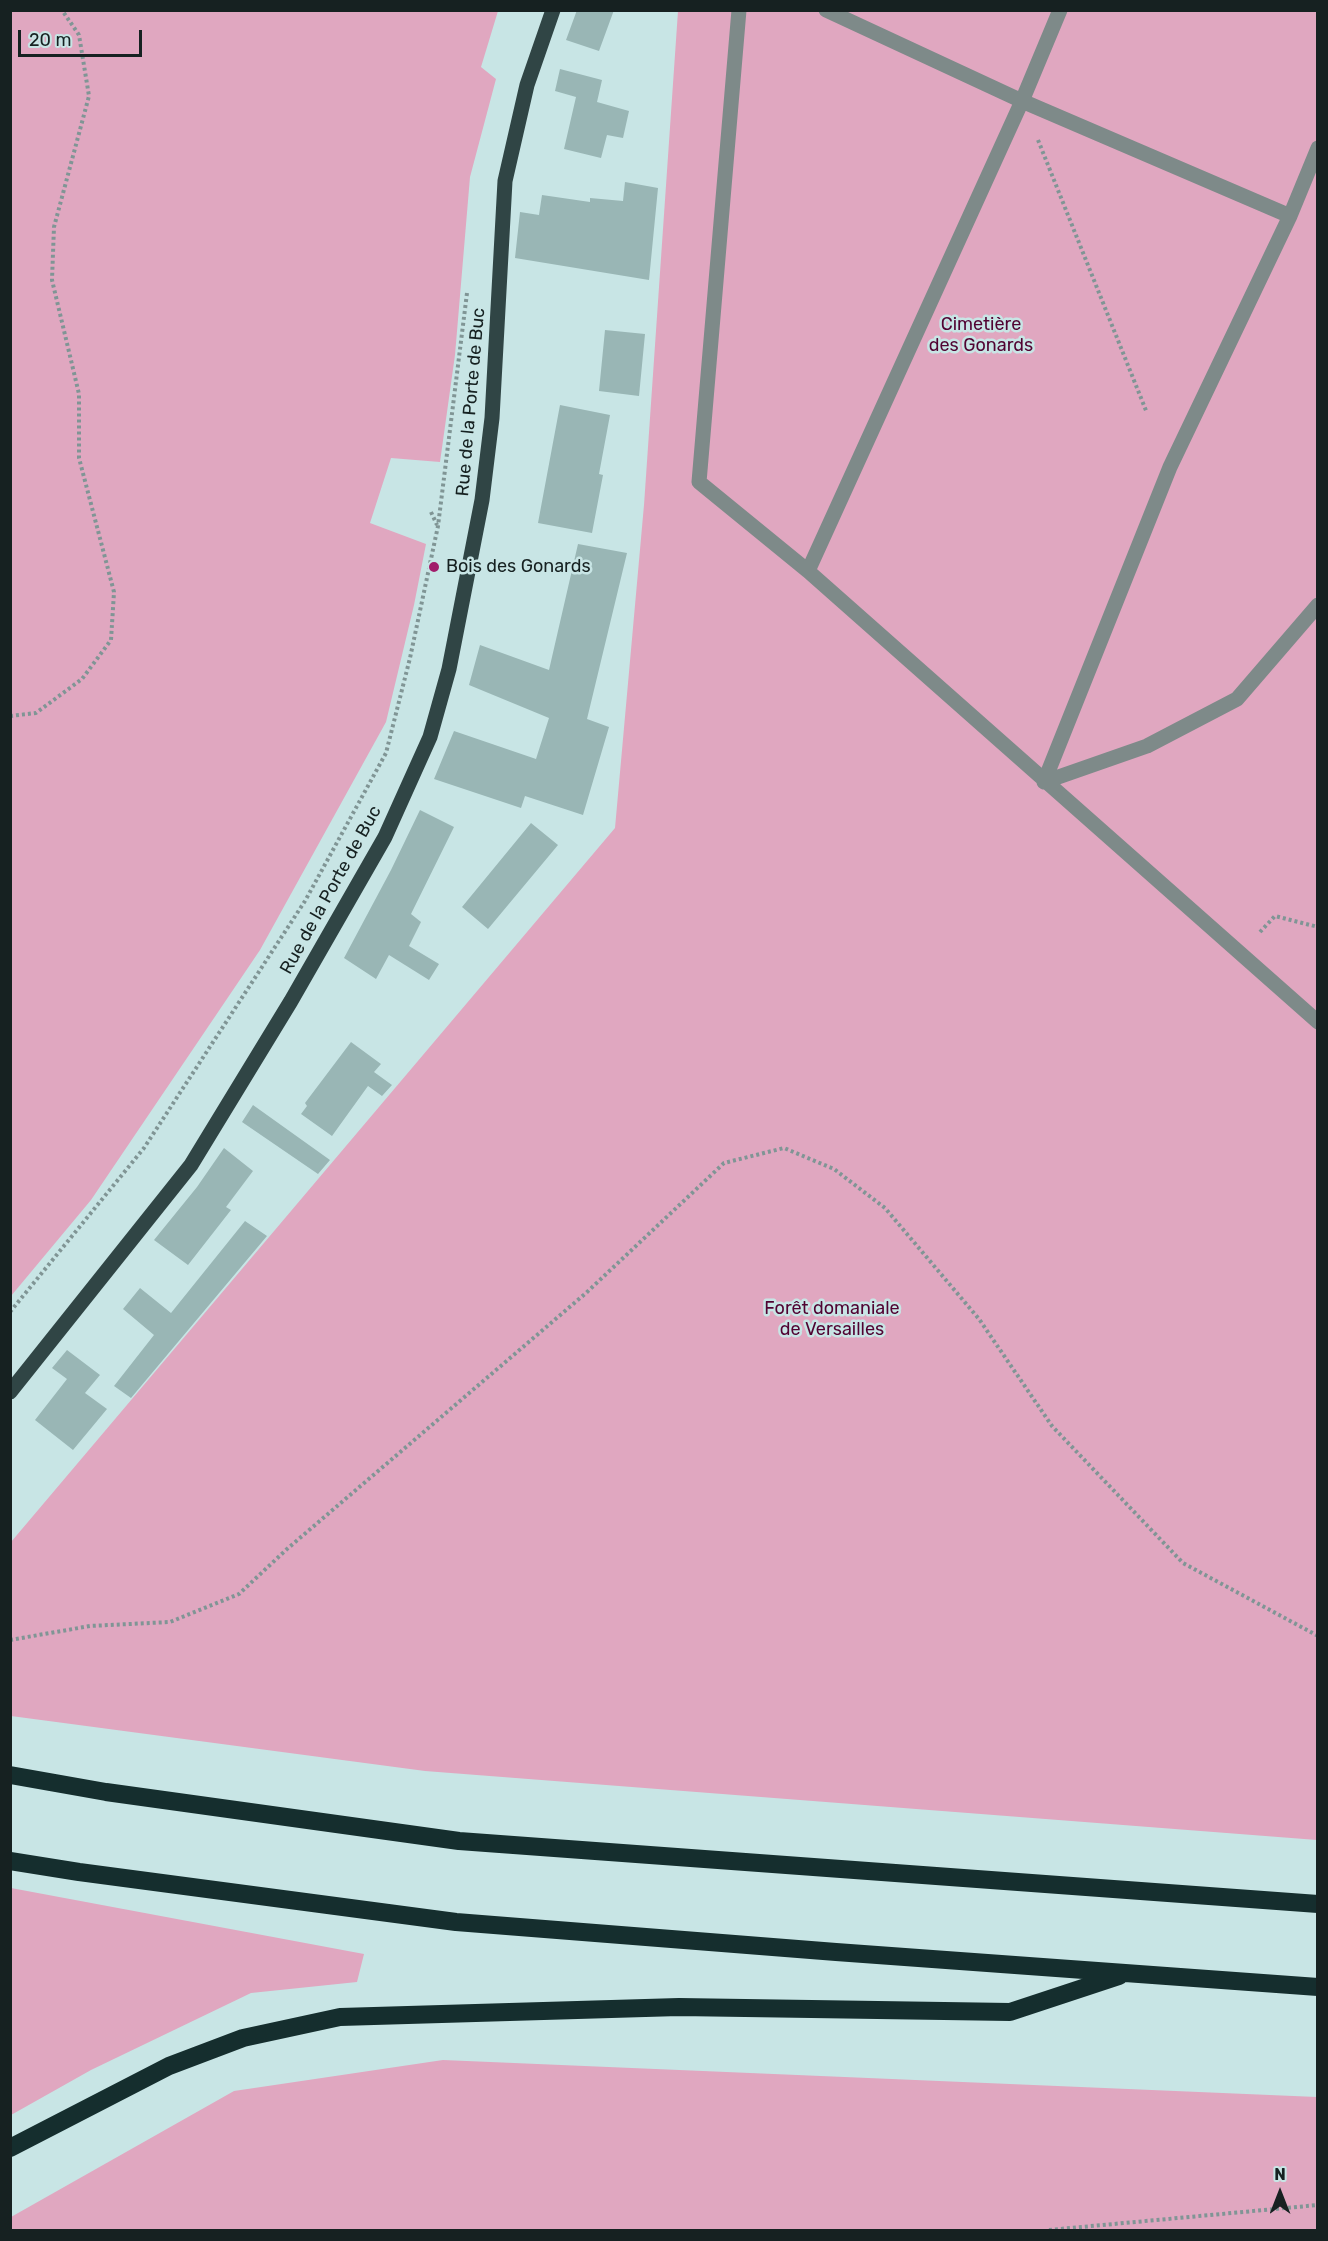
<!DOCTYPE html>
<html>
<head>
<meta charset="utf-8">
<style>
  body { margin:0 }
  #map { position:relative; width:1328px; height:2241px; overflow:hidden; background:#c8e5e5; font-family:Rubik,sans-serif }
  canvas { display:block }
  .frame { position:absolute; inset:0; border:12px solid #162121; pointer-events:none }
  .north { position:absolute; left:1250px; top:2163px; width:60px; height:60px; -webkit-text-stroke:4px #c8e5e5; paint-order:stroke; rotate:0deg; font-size:16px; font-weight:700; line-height:24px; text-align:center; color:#162121 }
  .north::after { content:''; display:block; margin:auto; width:21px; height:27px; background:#162121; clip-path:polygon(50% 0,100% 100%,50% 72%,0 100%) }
  .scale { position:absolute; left:18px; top:30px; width:124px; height:27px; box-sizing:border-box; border:3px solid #162121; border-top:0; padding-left:8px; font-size:18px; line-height:21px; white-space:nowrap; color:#162121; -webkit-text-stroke:4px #c8e5e5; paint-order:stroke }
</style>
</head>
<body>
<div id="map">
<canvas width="1328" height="2241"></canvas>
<div class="frame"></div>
<div class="north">N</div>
<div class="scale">20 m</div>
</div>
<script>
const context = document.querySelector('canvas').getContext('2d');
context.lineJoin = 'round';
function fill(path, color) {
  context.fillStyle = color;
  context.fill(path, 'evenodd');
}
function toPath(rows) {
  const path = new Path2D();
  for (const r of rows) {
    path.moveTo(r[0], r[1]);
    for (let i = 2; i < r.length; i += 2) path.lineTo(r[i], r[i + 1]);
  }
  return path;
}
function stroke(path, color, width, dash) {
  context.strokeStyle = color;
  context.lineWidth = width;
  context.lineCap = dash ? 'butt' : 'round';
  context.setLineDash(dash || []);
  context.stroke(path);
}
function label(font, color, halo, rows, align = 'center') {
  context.font = font + ' Rubik,sans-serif';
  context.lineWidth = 5;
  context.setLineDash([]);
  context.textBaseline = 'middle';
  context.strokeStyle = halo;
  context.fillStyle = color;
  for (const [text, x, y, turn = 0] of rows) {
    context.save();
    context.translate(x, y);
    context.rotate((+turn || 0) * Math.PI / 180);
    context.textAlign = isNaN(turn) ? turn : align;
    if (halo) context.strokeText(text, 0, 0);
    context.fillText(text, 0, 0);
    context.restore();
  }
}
const green = toPath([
  [11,10,498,11,481,67,496,79,470,177,455,355,440,462,391,458,370,523,426,544,414,605,386,722,260,950,91,1200,11,1296],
  [678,11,1317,11,1317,1840,425,1771,11,1716,11,1542,615,828,644,505],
  [10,1888,11,1888,364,1954,357,1982,251,1993,91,2070,11,2115],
  [443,2060,1317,2097,1317,2230,11,2230,11,2217,234,2091]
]);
const building = toPath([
  [577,10,614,10,599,51,566,40],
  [560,69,602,80,597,102,629,111,623,138,607,135,601,158,564,149,576,97,555,91],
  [625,182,658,188,649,280,515,258,520,212,539,215,542,195,590,202,590,198,623,201],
  [605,330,645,334,639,396,599,391],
  [560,405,610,415,599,474,603,475,592,533,538,523],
  [578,544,627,553,587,719,609,727,583,815,525,796,521,808,434,779,454,731,536,759,549,718,469,685,480,645,549,670],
  [420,810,454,827,411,914,421,922,409,946,439,964,429,980,389,955,376,979,344,958,391,870],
  [531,823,558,845,488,929,462,907],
  [351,1042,381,1064,374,1072,392,1085,382,1096,368,1086,332,1136,301,1114,307,1106,305,1103],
  [253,1105,330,1160,318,1174,242,1122],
  [224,1148,253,1171,226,1207,231,1210,188,1265,154,1240,197,1187],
  [245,1221,267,1236,131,1398,114,1386,154,1335,123,1309,140,1288,171,1313],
  [67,1350,100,1375,85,1393,107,1409,73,1450,35,1420,67,1379,52,1368]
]);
const path = toPath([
  [1038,140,1147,413],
  [431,512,437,525],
  [10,716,36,713,82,679,111,640,114,592,79,458,79,394,52,280,54,227,89,96,79,35,62,10],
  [1260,932,1275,916,1318,927],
  [10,1312,144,1148,305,901,386,753,410,658,438,526,467,293],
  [10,1640,90,1626,170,1622,239,1594,287,1549,586,1293,724,1163,784,1148,834,1169,885,1208,979,1319,1052,1426,1183,1563,1318,1636],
  [1049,2230,1318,2205]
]);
const minor = toPath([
  [739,10,699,482,808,571,1318,1022],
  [826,10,1022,101,1290,216],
  [808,571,1022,101,1060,10],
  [1044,782,1170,467,1290,216,1318,148],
  [1044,782,1147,746,1237,699,1318,605]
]);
const major = toPath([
  [10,1392,191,1165,291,1001,385,837,430,737,449,669,482,500,492,418,505,181,527,85,553,10]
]);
const highway = toPath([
  [10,1775,106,1792,459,1841,1318,1904],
  [10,1861,79,1872,456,1922,836,1952,1318,1987],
  [10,2148,169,2066,243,2038,340,2017,679,2007,1010,2012,1119,1976]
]);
const markers = [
  [434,567,6,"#a11b6a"]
];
const parkNames = [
  ["Cimetière",981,325],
  ["des Gonards",981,346],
  ["Forêt domaniale",832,1309],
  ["de Versailles",832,1330]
];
const streetNames = [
  ["Rue de la Porte de Buc",471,402,-85],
  ["Rue de la Porte de Buc",331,890,-61]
];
const poiNames = [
  ["Bois des Gonards",446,567]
];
fill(green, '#e0a7c0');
fill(building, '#99b6b5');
stroke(path, '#809595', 4, [3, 3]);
stroke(minor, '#7e8a89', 15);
stroke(major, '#304545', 15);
stroke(highway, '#152e2e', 18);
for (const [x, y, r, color] of markers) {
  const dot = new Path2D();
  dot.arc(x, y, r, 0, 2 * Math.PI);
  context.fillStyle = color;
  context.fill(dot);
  stroke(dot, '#c8e5e5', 2);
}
label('18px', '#510332', '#c8e5e5', parkNames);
label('18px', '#162121', '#c8e5e5', streetNames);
label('18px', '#162121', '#c8e5e5', poiNames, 'left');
</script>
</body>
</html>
